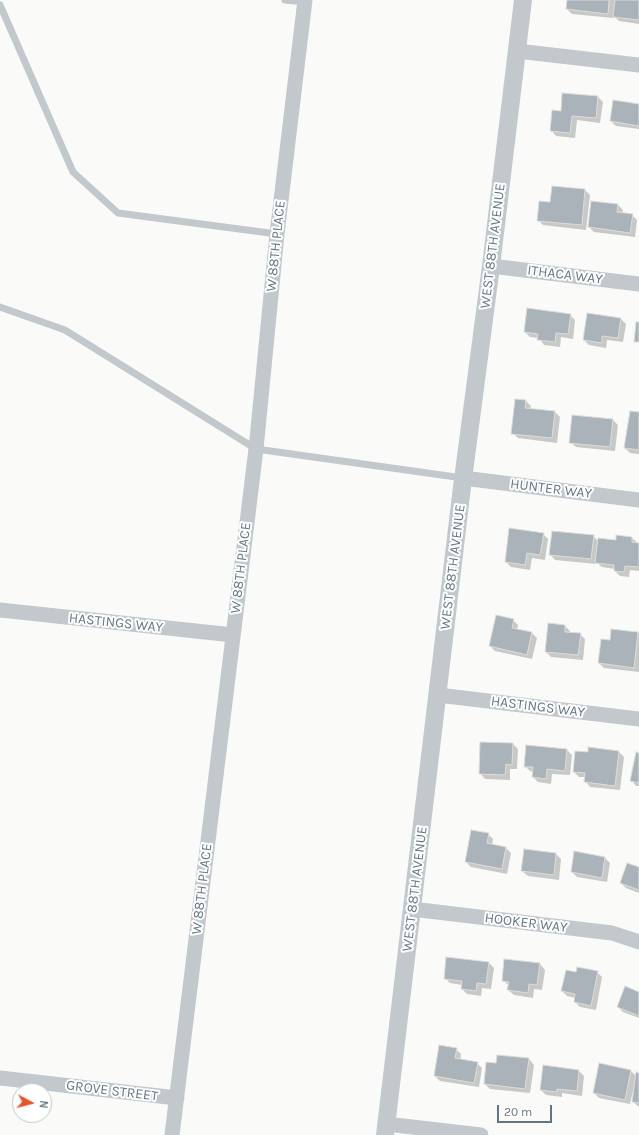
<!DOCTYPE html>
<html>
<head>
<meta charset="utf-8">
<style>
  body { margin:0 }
  #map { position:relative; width:639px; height:1135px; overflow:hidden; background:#fafaf8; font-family:Karla,sans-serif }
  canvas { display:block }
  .north { position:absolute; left:12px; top:1083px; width:40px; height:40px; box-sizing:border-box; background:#fff; border:1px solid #c1c8cd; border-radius:50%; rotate:97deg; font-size:11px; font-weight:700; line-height:16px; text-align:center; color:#657683 }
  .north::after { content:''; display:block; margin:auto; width:14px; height:18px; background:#e4572e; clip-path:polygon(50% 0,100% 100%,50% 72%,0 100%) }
  .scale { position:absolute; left:497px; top:1105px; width:55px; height:18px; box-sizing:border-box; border:2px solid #657683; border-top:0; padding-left:5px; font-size:12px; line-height:14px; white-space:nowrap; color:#657683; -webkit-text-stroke:3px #fff; paint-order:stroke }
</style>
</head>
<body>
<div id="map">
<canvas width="639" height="1135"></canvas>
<div class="north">N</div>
<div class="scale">20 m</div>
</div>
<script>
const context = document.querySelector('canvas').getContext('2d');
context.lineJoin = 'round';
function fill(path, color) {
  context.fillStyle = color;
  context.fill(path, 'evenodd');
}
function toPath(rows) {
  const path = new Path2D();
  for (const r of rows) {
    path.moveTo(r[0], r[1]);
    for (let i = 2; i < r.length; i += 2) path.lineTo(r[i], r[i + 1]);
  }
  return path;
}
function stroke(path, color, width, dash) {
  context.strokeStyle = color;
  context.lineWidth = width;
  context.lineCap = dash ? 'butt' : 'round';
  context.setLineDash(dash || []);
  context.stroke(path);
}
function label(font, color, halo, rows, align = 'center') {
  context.font = font + ' Karla,sans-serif';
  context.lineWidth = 4;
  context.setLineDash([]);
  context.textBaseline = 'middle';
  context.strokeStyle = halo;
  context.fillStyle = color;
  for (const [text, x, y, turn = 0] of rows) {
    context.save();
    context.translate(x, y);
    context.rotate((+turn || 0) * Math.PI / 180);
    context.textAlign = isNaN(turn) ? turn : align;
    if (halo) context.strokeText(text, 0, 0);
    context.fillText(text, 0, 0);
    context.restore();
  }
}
const shadow = toPath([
  [568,0,639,0,639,24,619,21,613,15,613,18,572,14,567,9],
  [598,97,603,102,600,123,577,120,575,138,556,136,551,130,561,112],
  [639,105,639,129,616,126,611,121],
  [585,190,590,195,586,230,543,225,538,220],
  [618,205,623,210,622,214,632,215,637,220,635,237,594,232,589,227],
  [570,315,575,320,573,339,561,337,560,347,544,345,539,338,530,337,525,332],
  [621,319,626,324,623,342,607,340,606,348,589,345,584,340],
  [526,401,531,406,530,410,555,412,560,417,557,443,518,438,513,433],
  [639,413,639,454,630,453,625,448],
  [613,420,618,425,615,451,576,447,570,442],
  [543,534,548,539,545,560,532,558,530,570,511,567,506,562],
  [593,536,599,542,617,541,632,538,639,544,639,571,630,570,629,577,620,576,615,571,615,569,602,567,596,562,596,564,555,560,550,554],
  [513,620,518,625,517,630,532,633,537,638,532,659,495,651,490,646],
  [565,626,570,631,570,633,580,634,585,639,583,660,551,657,546,652],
  [638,633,639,634,639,672,604,668,599,663,611,641],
  [513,744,518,749,517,769,510,769,510,780,485,779,480,773],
  [567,750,572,755,570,775,552,774,551,784,538,782,533,777,533,772,530,771,525,766],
  [619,752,624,757,620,790,590,787,585,781,585,777,579,777,574,772],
  [639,754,639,786,636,786,631,780],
  [488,834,493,839,492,846,506,848,511,853,507,874,471,867,466,862],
  [525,850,556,854,561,859,559,880,528,876,522,871],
  [575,853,605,858,610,863,607,882,577,877,572,872],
  [639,868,639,893,626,888,621,883],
  [505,960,540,964,545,970,542,990,534,989,533,998,514,995,508,990,509,986,503,980],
  [489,963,494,968,491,989,482,988,481,996,467,994,462,989,462,985,450,983,445,978],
  [597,972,602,977,596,1010,580,1007,575,1002,576,998,567,996,562,991,577,974],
  [639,993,639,1018,623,1012,618,1007],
  [456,1049,461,1054,460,1060,477,1063,482,1068,479,1087,440,1081,435,1076],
  [529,1059,534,1065,530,1093,490,1089,485,1084,497,1064],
  [579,1071,584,1076,582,1096,562,1093,562,1097,546,1095,541,1090],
  [631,1071,636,1076,639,1074,639,1107,633,1102,634,1091,633,1091,630,1104,599,1098,594,1093]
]);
const building = toPath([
  [567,0,609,0,608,14,566,9,567,0],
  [615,0,639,0,639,20,613,17,615,0],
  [562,93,598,96,596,118,572,116,570,133,550,131,552,110,561,111,562,93],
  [613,100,639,104,639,126,610,121,613,100],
  [552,186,585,189,582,225,537,221,539,201,550,202,552,186],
  [591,201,618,204,617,212,633,214,630,233,588,227,591,201],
  [527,308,571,314,568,334,556,333,555,342,537,340,538,334,524,332,527,308],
  [587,313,621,318,618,338,602,336,602,343,583,340,587,313],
  [636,322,639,322,639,342,634,342,636,322],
  [515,399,526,400,525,408,555,411,552,438,511,434,515,399],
  [630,411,639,412,639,450,624,448,630,411],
  [572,415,613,419,610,447,569,443,572,415],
  [509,528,544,533,540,555,527,553,525,565,505,562,509,528],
  [552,531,594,535,591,559,549,555,552,531],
  [616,535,632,537,632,542,639,543,639,567,625,566,624,572,614,571,614,565,595,563,598,538,616,540,616,535],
  [496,615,514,619,512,628,532,632,527,655,489,646,496,615],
  [548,623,565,625,565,632,581,633,578,655,545,652,548,623],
  [611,629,638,632,634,668,598,663,601,639,610,640,611,629],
  [480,742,513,743,512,765,506,764,505,775,479,774,480,742],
  [526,745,567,749,565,771,547,769,546,779,532,777,533,767,524,767,526,745],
  [588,747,619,751,615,786,584,782,585,773,573,772,575,751,588,752,588,747],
  [636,752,639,753,639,783,630,781,636,752],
  [471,830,489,833,487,843,506,847,502,869,465,862,471,830],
  [524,849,556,853,554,875,521,871,524,849],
  [574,851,605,857,602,878,571,872,574,851],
  [627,863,639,867,639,890,620,883,627,863],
  [446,957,489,962,486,984,477,983,476,991,461,989,462,981,444,979,446,957],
  [504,959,540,963,537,985,529,984,528,993,507,990,509,982,502,981,504,959],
  [577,967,598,971,591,1006,574,1002,575,994,561,991,566,970,576,972,577,967],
  [625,986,639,992,639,1016,617,1007,625,986],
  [439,1045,457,1048,455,1058,478,1062,474,1083,434,1076,439,1045],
  [497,1055,529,1058,525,1089,484,1084,486,1062,496,1063,497,1055],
  [599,1063,631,1070,625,1100,593,1093,599,1063],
  [543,1065,579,1070,577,1091,557,1089,557,1092,540,1090,543,1065],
  [636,1072,639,1073,639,1103,632,1102,636,1072]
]);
const service = toPath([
  [285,0,304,2],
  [0,5,73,172,118,213,277,234],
  [0,307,65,330,256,449,463,478]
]);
const minor = toPath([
  [517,51,639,65],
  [491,266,639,284],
  [463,478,639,500],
  [0,610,233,635],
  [438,695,639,719],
  [412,909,612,933,639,942],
  [0,1078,177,1098],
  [386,1124,481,1135],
  [172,1135,256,449,277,234,305,0]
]);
const tertiary = toPath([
  [385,1135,462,487,491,266,523,0]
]);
const streetNames = [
  ["W 88TH PLACE",276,246,-84],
  ["WEST 88TH AVENUE",493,246,-83],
  ["ITHACA WAY",565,275,7],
  ["HUNTER WAY",551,489,7],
  ["WEST 88TH AVENUE",453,567,-83],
  ["W 88TH PLACE",241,568,-83],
  ["HASTINGS WAY",116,623,6],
  ["HASTINGS WAY",538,707,7],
  ["W 88TH PLACE",202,889,-83],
  ["WEST 88TH AVENUE",415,889,-83],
  ["HOOKER WAY",526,923,7],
  ["GROVE STREET",112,1091,7]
];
fill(shadow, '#0003');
fill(building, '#aab3b9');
stroke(building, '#dcdcda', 1);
stroke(service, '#c3c8cc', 7);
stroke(minor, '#c3c8cc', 15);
stroke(tertiary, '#c3c8cc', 18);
label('14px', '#657683', '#fff', streetNames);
</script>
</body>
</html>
